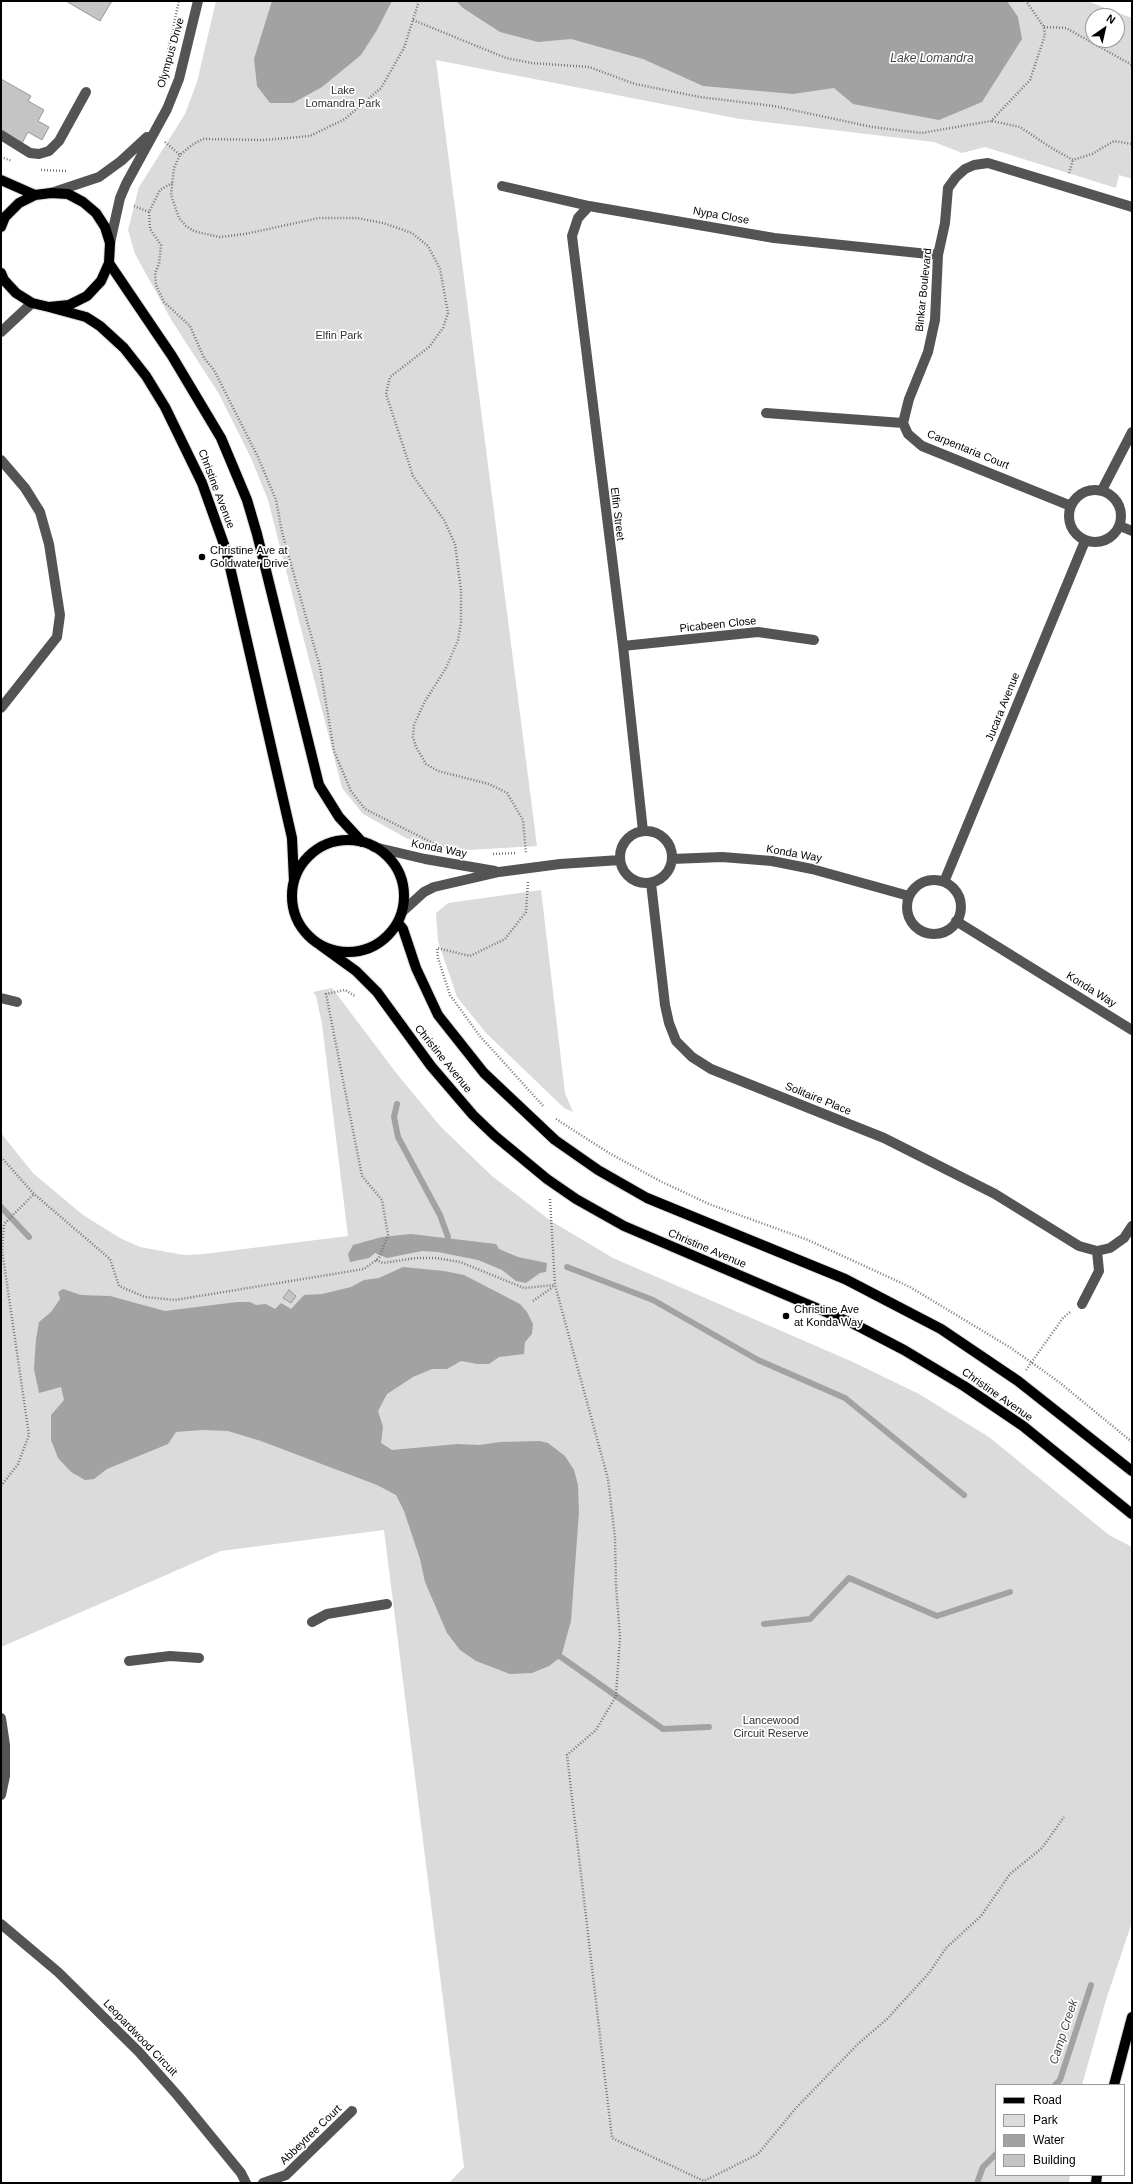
<!DOCTYPE html>
<html>
<head>
<meta charset="utf-8">
<style>
  body { margin:0 }
  #map { position:relative; width:1133px; height:2184px; overflow:hidden; background:#fff; font-family:Arial,sans-serif }
  canvas { display:block }
  .frame { position:absolute; inset:0; border:2px solid #000; pointer-events:none }
  .legend { position:absolute; left:995px; top:2084px; width:130px; height:92px; box-sizing:border-box; background:#fff; border:1px solid #999; margin:0; padding:5px 7px; list-style:none; font-size:12px; color:#000 }
  .legend li { display:flex; align-items:center; gap:8px; height:20px }
  .legend b { width:20px; border:1px solid #999 }
  .north { position:absolute; left:1085px; top:8px; width:40px; height:40px; box-sizing:border-box; background:#fff; border:1px solid #999; border-radius:50%; rotate:34deg; font-size:11px; font-weight:700; line-height:16px; text-align:center; color:#000 }
  .north::after { content:''; display:block; margin:auto; width:14px; height:18px; background:#000; clip-path:polygon(50% 0,100% 100%,50% 72%,0 100%) }
</style>
</head>
<body>
<div id="map">
<canvas width="1133" height="2184"></canvas>
<div class="frame"></div>
<ul class="legend">
<li><b style="height:5px;background:#000"></b>Road</li>
<li><b style="height:11px;background:#dbdbdb"></b>Park</li>
<li><b style="height:11px;background:#a2a2a2"></b>Water</li>
<li><b style="height:11px;background:#c4c4c4"></b>Building</li>
</ul>
<div class="north">N</div>
</div>
<script>
const context = document.querySelector('canvas').getContext('2d');
context.lineJoin = 'round';
function fill(path, color) {
  context.fillStyle = color;
  context.fill(path, 'evenodd');
}
function toPath(rows) {
  const path = new Path2D();
  for (const r of rows) {
    if (r.length === 3) {
      path.moveTo(r[0] + r[2], r[1]);
      path.arc(r[0], r[1], r[2], 0, 2 * Math.PI);
      continue;
    }
    path.moveTo(r[0], r[1]);
    for (let i = 2; i < r.length; i += 2) path.lineTo(r[i], r[i + 1]);
  }
  return path;
}
function stroke(path, color, width, dash) {
  context.strokeStyle = color;
  context.lineWidth = width;
  context.lineCap = dash ? 'butt' : 'round';
  context.setLineDash(dash || []);
  context.stroke(path);
}
function label(font, color, halo, rows, align = 'center') {
  context.font = font + ' Arial,sans-serif';
  context.lineWidth = 3.5;
  context.setLineDash([]);
  context.textBaseline = 'middle';
  context.strokeStyle = halo;
  context.fillStyle = color;
  for (const [text, x, y, turn = 0] of rows) {
    context.save();
    context.translate(x, y);
    context.rotate((+turn || 0) * Math.PI / 180);
    context.textAlign = isNaN(turn) ? turn : align;
    if (halo) context.strokeText(text, 0, 0);
    context.fillText(text, 0, 0);
    context.restore();
  }
}
const green = toPath([
  [216,1,1087,1,1132,18,1132,179,1119,175,1116,188,985,147,962,153,934,142,740,119,436,60,537,846,469,850,426,845,406,838,363,814,342,788,268,500,251,458,219,394,172,321,135,254,128,230,139,187,185,114,197,82],
  [1093,16,1117,16,1117,40,1093,40],
  [541,890,565,1093,573,1112,564,1108,486,1033,457,997,438,941,436,913,448,903],
  [332,988,397,1074,441,1127,492,1176,551,1221,613,1258,853,1362,919,1394,989,1437,1109,1535,1132,1547,1132,1922,1106,2000,1082,2085,996,2085,996,2175,1070,2175,1069,2183,449,2183,464,2167,384,1530,221,1551,1,1647,1,1133,33,1173,83,1215,120,1238,140,1247,184,1255,204,1254,348,1236,322,1024,316,996,313,992]
]);
const water = toPath([
  [272,1,392,1,377,30,361,55,322,87,293,103,270,103,257,86,254,59],
  [456,1,1007,1,1018,17,1022,39,982,102,939,120,853,104,834,88,793,94,703,86,643,59,571,39,538,42,500,32,463,8],
  [411,1234,496,1244,499,1249,518,1257,547,1263,546,1272,540,1273,526,1283,516,1281,502,1270,478,1260,438,1252,422,1251,387,1258,375,1253,369,1258,350,1262,348,1254,353,1245,382,1237],
  [403,1267,444,1271,464,1275,520,1304,527,1312,533,1324,532,1334,525,1342,524,1354,499,1357,489,1364,477,1364,461,1361,447,1369,432,1369,413,1377,387,1394,378,1411,383,1427,381,1443,392,1450,457,1444,479,1445,500,1442,540,1441,548,1443,565,1456,574,1470,578,1485,579,1512,571,1621,561,1657,549,1666,532,1673,510,1674,476,1661,460,1650,447,1633,425,1582,420,1559,404,1511,396,1495,377,1485,261,1441,228,1431,202,1430,176,1432,168,1444,107,1469,94,1479,85,1480,71,1472,58,1458,51,1440,51,1415,64,1400,61,1387,39,1393,34,1369,36,1339,39,1322,51,1312,60,1299,58,1292,63,1289,81,1295,110,1296,165,1311,237,1302,250,1302,256,1305,266,1304,275,1309,281,1303,291,1309,304,1295,322,1294,351,1287,364,1280,379,1278]
]);
const stream = toPath([
  [397,1104,394,1117,398,1137,440,1215,448,1237],
  [1,1207,29,1237],
  [567,1267,653,1300,758,1360,845,1398,964,1495],
  [764,1624,810,1619,849,1578,937,1616,1010,1592],
  [561,1657,663,1729,709,1727],
  [1055,2085,1060,2080,1091,1985],
  [977,2183,983,2167,996,2154]
]);
const building = toPath([
  [66,1,112,1,100,21,66,1],
  [1,79,31,96,28,101,44,110,38,121,49,127,42,140,28,132,19,149,1,138,1,79],
  [289,1290,296,1296,291,1303,283,1298,289,1290]
]);
const path = toPath([
  [419,1,404,48,381,88,345,119,310,136,264,140,203,139,192,145,180,155,174,168,171,195,179,218,186,226,194,231,206,234,220,237,245,234,319,218,357,218,383,223,412,233,428,246,440,269,448,313,443,328,429,347,390,377,386,394,413,476,444,520,455,544,461,590,461,622,458,640,446,668,424,703,414,725,413,737,416,747,426,764,438,771,489,784,507,793,523,820,526,853],
  [413,20,506,58,532,63,589,67,635,84,700,97,774,106,872,127,922,133,991,121,1030,80,1045,35,1044,27,1026,1],
  [1044,27,1066,28,1132,65],
  [165,64,179,1],
  [160,81,164,71],
  [992,121,1020,127,1050,147,1073,160,1092,154,1114,141,1132,144],
  [165,142,180,155],
  [1,157,12,161],
  [41,170,66,171],
  [1069,173,1073,160],
  [134,206,149,212,160,190,172,183],
  [149,212,150,229,161,245,159,264,155,273,156,285,164,302,190,326,204,358,214,370,258,457,276,500,282,532,320,667,334,751,351,791,365,809,437,845],
  [493,854,516,853],
  [528,882,526,912,505,939,470,956,437,948,438,958,450,995,479,1035,544,1107],
  [556,1119,609,1153,660,1181,709,1204,808,1240,910,1287,1011,1348,1059,1382,1132,1442],
  [1,1157,34,1194,110,1259,119,1286,145,1297,175,1300,364,1269,379,1258,388,1235,382,1200,362,1176,326,994,345,990,355,996],
  [550,1199,555,1285,608,1479,615,1538,616,1585,620,1637,616,1696,596,1730,567,1755,612,2138,704,2181,758,2154,796,2108,858,2044,887,2019,929,1973,946,1948,981,1916,1010,1874,1042,1848,1064,1817],
  [376,1260,383,1263,416,1258,436,1258,460,1262,524,1288,555,1285],
  [533,1301,553,1287],
  [1026,1370,1063,1318,1070,1312],
  [1,1486,18,1464,29,1435,2,1250,4,1224,34,1194]
]);
const minor = toPath([
  [1,135,30,153,39,154,49,151,59,141,86,92],
  [502,186,589,206,774,238,938,255],
  [51,193,99,177,121,161,147,137],
  [589,206,578,218,572,236,623,646,643,831],
  [110,243,120,198,126,184,167,109,179,79,198,1],
  [1,332,32,303],
  [766,413,903,423,908,434,922,446,1071,506],
  [903,423,909,399,928,352,935,320,938,255,945,223,948,188,956,177,965,169,974,165,988,163,1132,207],
  [1,460,25,488,40,512,49,544,60,615,57,637,1,708],
  [1095,516,26],
  [1102,490,1132,432],
  [1120,526,1132,531],
  [623,646,758,632,814,640],
  [646,857,26],
  [374,847,425,859,495,871],
  [672,859,722,857,772,861,812,869,909,896],
  [934,907,27],
  [944,882,1085,541],
  [651,883,665,1005,669,1023,676,1041,692,1057,711,1069,884,1138,995,1194,1079,1246,1097,1251],
  [403,911,424,892,434,887,499,872,560,864,620,860],
  [956,921,1132,1030],
  [1,998,17,1002],
  [1082,1304,1099,1271,1097,1251,1110,1248,1124,1238,1132,1226],
  [312,1622,327,1614,387,1604],
  [129,1661,170,1656,199,1658],
  [1,1718,5,1745,5,1776,1,1795],
  [1,1924,58,1972,139,2052,178,2096,241,2173,246,2183],
  [263,2183,286,2175,352,2111]
]);
const major = toPath([
  [1,180,35,195],
  [1,227,5,217,19,203,35,195,51,193,68,194,83,202,96,213,105,227,110,243,109,263,101,281,87,296,69,305,49,307,32,303,16,293,4,280,1,273],
  [109,263,172,356,221,438,247,500,257,534,319,785,339,817,362,842],
  [49,307,86,317,100,326,124,348,146,376,165,407,202,483,226,550,236,593,292,838,294,881],
  [348,896,56],
  [398,923,403,929,416,968,438,1015,484,1073,555,1140,598,1170,647,1198,845,1279,941,1329,1018,1381,1132,1471],
  [320,945,356,971,377,992,431,1066,473,1115,495,1136,547,1179,576,1199,624,1226,854,1324,904,1350,964,1386,1023,1426,1132,1514],
  [1114,2085,1132,2017],
  [1096,2183,1097,2175]
]);
const markers = [
  [202,557,4,"#000"],
  [786,1316,4,"#000"]
];
const streetNames = [
  ["Olympus Drive",171,53,-74],
  ["Nypa Close",721,216,10],
  ["Binkar Boulevard",924,290,-84],
  ["Carpentaria Court",968,450,22],
  ["Christine Avenue",216,489,69],
  ["Elfin Street",617,514,83],
  ["Picabeen Close",718,625,-6],
  ["Jucara Avenue",1003,707,-68],
  ["Konda Way",439,849,11],
  ["Konda Way",794,854,10],
  ["Konda Way",1091,990,32],
  ["Christine Avenue",443,1059,51],
  ["Solitaire Place",818,1099,22],
  ["Christine Avenue",707,1249,23],
  ["Christine Avenue",997,1395,35],
  ["Leopardwood Circuit",140,2038,46],
  ["Abbeytree Court",311,2135,-44]
];
const parkNames = [
  ["Lake",343,91],
  ["Lomandra Park",343,104],
  ["Elfin Park",339,336],
  ["Lancewood",771,1721],
  ["Circuit Reserve",771,1734]
];
const poiNames = [
  ["Christine Ave at",210,551],
  ["Goldwater Drive",210,564],
  ["Christine Ave",794,1310],
  ["at Konda Way",794,1323]
];
const waterNames = [
  ["Lake Lomandra",932,59],
  ["Camp Creek",1064,2032,-72]
];
fill(green, '#dbdbdb');
fill(water, '#a2a2a2');
stroke(stream, '#a2a2a2', 6);
fill(building, '#c4c4c4');
stroke(building, '#989898', 1);
stroke(major, '#dbdbdb', 12);
stroke(path, '#767676', 2.5, [1, 2]);
stroke(minor, '#545454', 10);
stroke(major, '#000', 10);
for (const [x, y, r, color] of markers) {
  const dot = new Path2D();
  dot.arc(x, y, r, 0, 2 * Math.PI);
  context.fillStyle = color;
  context.fill(dot);
  stroke(dot, '#fff', 1.5);
}
label('11px', '#000', '#fff', streetNames);
label('11px', '#323232', '#fff', parkNames);
label('11px', '#000', '#fff', poiNames, 'left');
label('italic 12px', '#434343', '#fff', waterNames);
</script>
</body>
</html>
